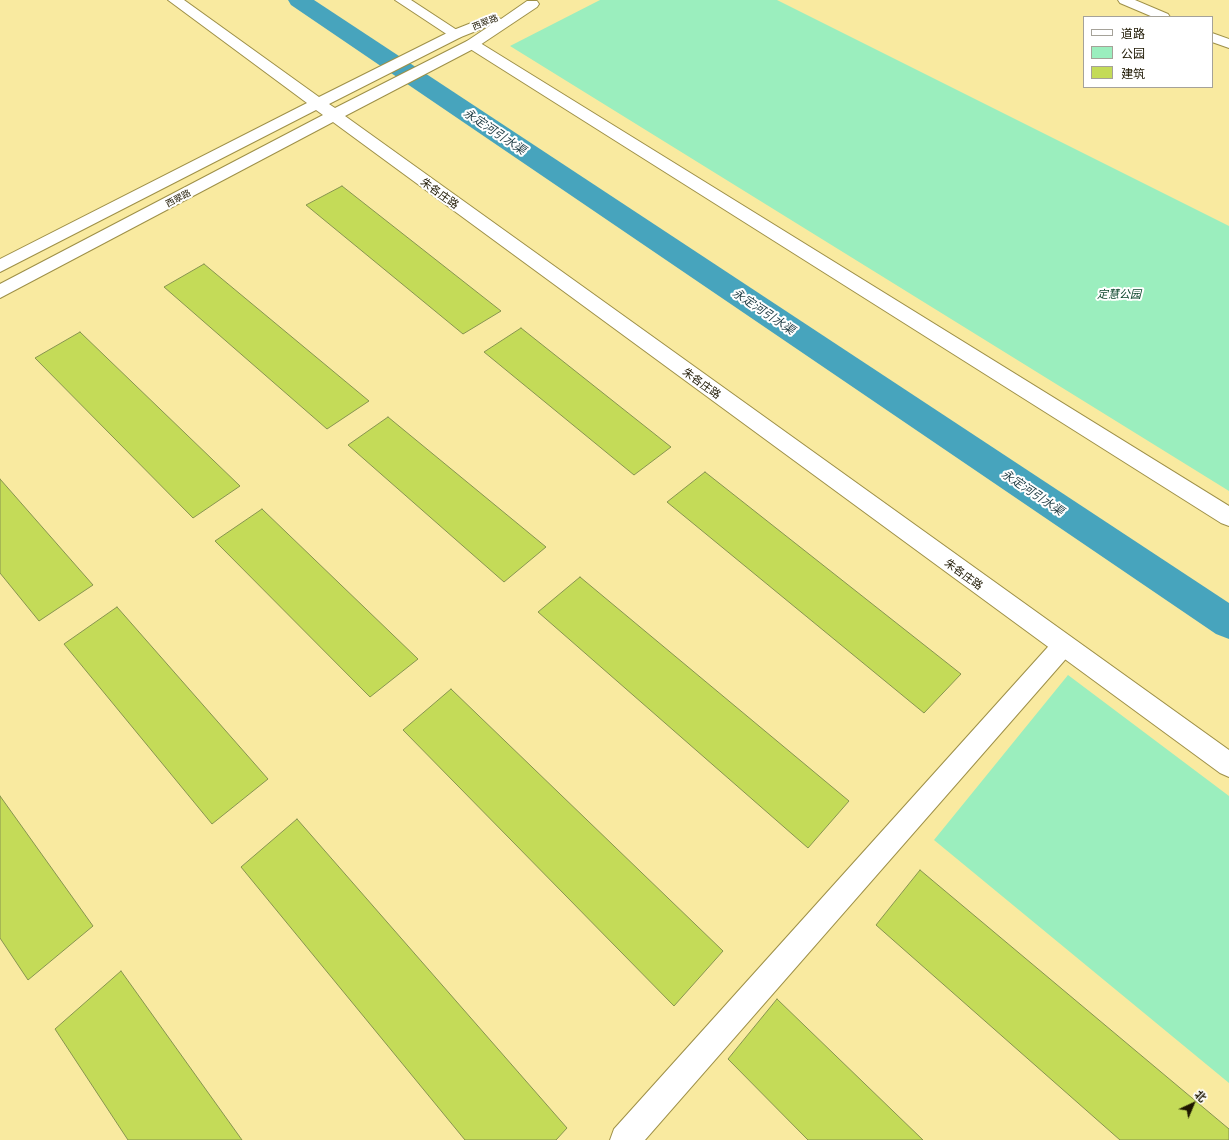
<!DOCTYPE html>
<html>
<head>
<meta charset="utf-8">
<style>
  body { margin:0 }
  #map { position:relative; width:1229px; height:1140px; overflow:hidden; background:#f9eaa0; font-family:Georgia,"Noto Sans SC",serif }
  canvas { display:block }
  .legend { position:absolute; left:1083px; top:16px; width:130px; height:72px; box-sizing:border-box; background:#fff; border:1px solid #a5a299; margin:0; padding:5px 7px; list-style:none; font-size:12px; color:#1d1700 }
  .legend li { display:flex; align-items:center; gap:8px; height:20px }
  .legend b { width:20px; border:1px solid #a5a299 }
  .north { position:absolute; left:1173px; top:1084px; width:40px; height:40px; -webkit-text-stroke:3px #fff; paint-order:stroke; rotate:44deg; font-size:11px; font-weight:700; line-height:16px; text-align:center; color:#1d1700 }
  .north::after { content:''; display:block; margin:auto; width:14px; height:18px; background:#1d1700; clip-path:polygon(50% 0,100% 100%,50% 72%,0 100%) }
</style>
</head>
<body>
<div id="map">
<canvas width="1229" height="1140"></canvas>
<ul class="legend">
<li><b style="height:5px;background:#fff"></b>道路</li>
<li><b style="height:11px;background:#9beebe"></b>公园</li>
<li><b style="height:11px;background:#c4db58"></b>建筑</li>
</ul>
<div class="north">北</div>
</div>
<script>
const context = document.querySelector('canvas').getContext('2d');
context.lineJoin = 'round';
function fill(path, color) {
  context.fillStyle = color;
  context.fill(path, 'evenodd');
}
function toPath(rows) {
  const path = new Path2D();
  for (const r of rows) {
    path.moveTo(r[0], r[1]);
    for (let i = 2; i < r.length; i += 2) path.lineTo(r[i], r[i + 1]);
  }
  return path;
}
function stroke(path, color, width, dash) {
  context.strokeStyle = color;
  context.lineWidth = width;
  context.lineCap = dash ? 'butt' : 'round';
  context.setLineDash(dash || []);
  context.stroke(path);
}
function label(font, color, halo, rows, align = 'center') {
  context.font = font + ' Georgia,"Noto Sans SC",serif';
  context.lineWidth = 4;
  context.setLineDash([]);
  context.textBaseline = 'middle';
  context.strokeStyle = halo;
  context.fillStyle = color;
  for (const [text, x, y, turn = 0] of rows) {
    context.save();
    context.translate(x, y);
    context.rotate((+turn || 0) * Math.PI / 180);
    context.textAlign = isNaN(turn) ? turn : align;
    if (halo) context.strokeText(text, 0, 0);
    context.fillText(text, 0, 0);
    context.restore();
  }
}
const green = toPath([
  [600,0,777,0,1229,226,1229,491,510,46],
  [1068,675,1229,796,1229,1083,934,840]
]);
const canal = toPath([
  [288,0,314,0,1229,603,1229,639,1216,634,291,5,288,0]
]);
const building = toPath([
  [342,186,501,311,463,334,306,205,342,186],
  [204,264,369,401,327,429,164,287,204,264],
  [521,328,671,447,634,475,484,352,521,328],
  [80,332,240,486,193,518,35,358,80,332],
  [388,417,546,547,504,582,348,445,388,417],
  [705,472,961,674,924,713,667,502,705,472],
  [0,479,93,585,39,621,0,573,0,479],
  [262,509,418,659,370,697,215,541,262,509],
  [580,577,849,801,808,848,538,612,580,577],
  [117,607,268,779,212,824,64,644,117,607],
  [451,689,723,951,674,1006,403,730,451,689],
  [0,796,93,926,28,980,0,938,0,796],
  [297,819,567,1128,556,1140,465,1140,241,867,297,819],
  [920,870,1229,1129,1229,1140,1120,1140,876,925,920,870],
  [121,971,242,1140,128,1140,55,1029,121,971],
  [777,999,923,1140,808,1140,728,1059,777,999]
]);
const lane = toPath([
  [1118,0,1135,0,1168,14,1170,17,1153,17,1120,3,1118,0],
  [1212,33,1229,39,1229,48,1212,42,1212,33]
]);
const street = toPath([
  [395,0,411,0,463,34,461,37,456,38,451,37,395,0],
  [472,40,477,41,1229,506,1229,526,1221,523,467,47,465,44,467,41,472,40],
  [1063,636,1071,639,1075,646,1071,653,645,1140,610,1140,614,1129,1055,639,1063,636]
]);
const secondary = toPath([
  [168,0,184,0,319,97,451,31,489,16,494,15,501,19,527,1,537,1,539,4,537,7,477,47,345,116,1229,750,1229,777,1220,773,333,122,0,298,0,284,323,115,316,110,0,272,0,259,307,103,168,0],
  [491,25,467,41,335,108,329,104,461,37,491,25]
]);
const farStreetnames = [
  ["西翠路",485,22,-22],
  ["西翠路",178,198,-28]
];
const streetNames = [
  ["朱各庄路",440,193,36],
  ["朱各庄路",702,383,36],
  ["朱各庄路",964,574,36]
];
const parkNames = [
  ["定慧公园",1119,294]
];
const waterNames = [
  ["永定河引水渠",495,131,34],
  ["永定河引水渠",764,311,34],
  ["永定河引水渠",1033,492,34]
];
fill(green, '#9beebe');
fill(canal, '#47a4bd');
fill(building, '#c4db58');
stroke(building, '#87944f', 1);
stroke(lane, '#9e9048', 2);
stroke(street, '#9e9048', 2);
stroke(secondary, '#9e9048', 2);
fill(lane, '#fff');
fill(street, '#fff');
fill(secondary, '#fff');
label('9px', '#1d1700', '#fff', farStreetnames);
label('11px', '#1d1700', '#fff', streetNames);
label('italic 11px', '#0c462c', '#fff', parkNames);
label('italic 12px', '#1f3c44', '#fff', waterNames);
</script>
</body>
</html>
